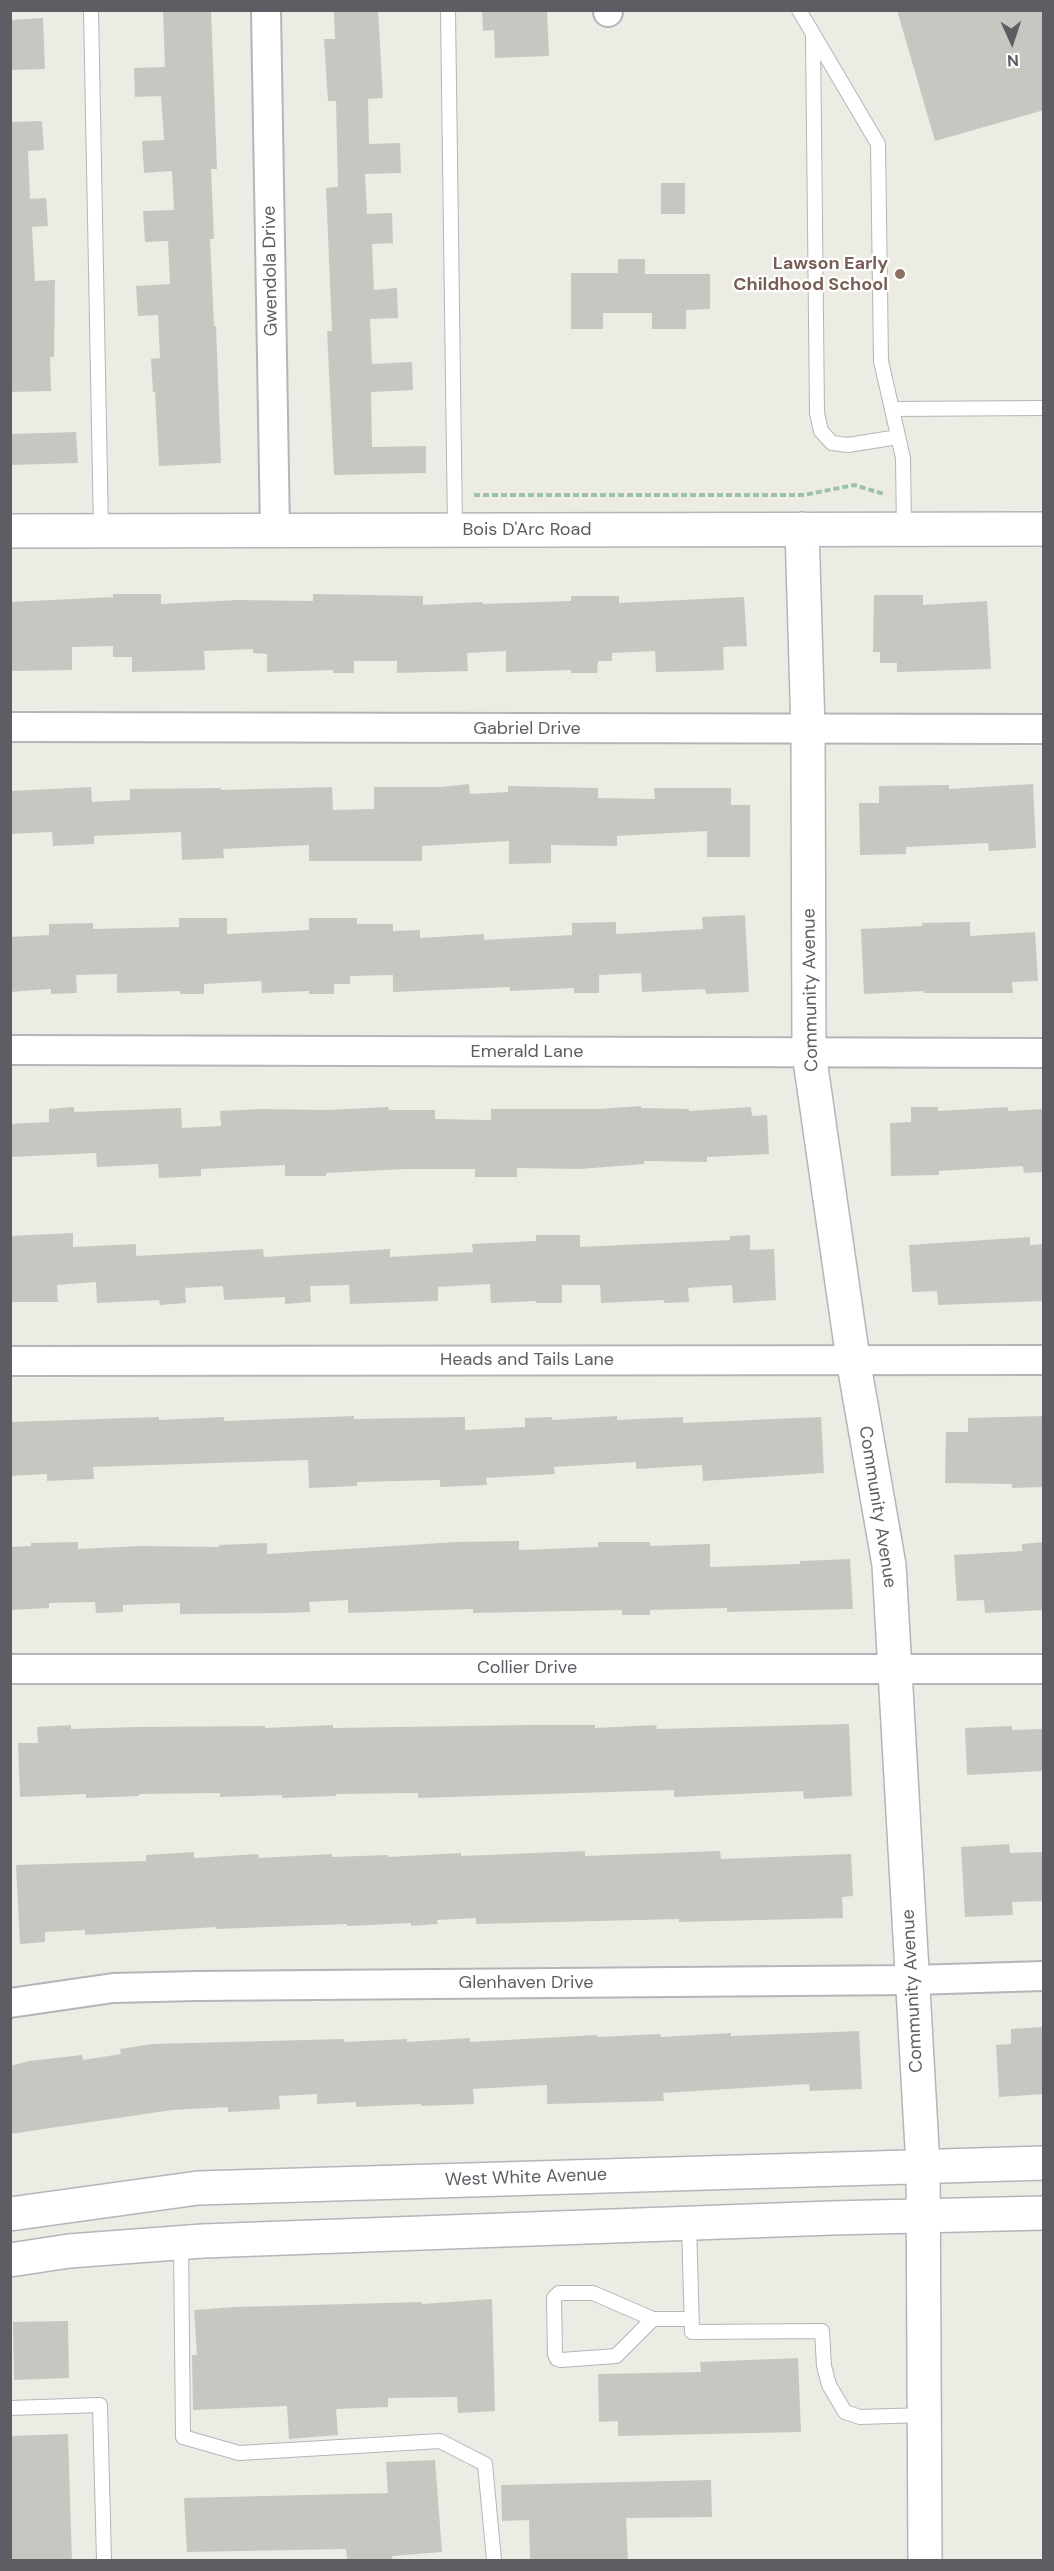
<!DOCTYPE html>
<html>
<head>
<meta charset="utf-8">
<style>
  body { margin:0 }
  #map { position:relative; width:1054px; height:2571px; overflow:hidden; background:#ecece4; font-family:"DM Sans",sans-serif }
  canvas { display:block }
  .frame { position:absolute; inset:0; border:12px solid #5c5e63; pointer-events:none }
  .north { position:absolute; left:982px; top:12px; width:60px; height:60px; -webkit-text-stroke:4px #fff; paint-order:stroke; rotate:177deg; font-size:16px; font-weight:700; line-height:24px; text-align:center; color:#5c5e63 }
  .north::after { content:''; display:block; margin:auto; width:21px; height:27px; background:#5c5e63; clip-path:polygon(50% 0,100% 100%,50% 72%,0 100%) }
</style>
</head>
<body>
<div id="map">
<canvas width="1054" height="2571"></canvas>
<div class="frame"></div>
<div class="north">N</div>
</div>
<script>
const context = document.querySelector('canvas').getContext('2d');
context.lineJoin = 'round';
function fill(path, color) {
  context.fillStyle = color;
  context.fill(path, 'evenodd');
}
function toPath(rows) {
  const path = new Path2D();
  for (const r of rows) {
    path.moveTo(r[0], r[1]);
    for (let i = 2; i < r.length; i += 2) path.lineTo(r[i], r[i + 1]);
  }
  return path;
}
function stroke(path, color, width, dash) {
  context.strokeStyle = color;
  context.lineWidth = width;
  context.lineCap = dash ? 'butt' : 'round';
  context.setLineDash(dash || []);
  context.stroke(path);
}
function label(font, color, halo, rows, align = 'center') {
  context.font = font + ' "DM Sans",sans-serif';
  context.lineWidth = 4.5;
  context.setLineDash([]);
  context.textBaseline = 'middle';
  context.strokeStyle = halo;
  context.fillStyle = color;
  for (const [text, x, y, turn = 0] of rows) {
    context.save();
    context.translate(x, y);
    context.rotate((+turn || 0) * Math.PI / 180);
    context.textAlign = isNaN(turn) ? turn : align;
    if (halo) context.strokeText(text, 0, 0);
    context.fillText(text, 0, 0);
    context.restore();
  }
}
const building = toPath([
  [163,10,211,10,217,169,211,169,214,239,210,239,214,326,216,326,221,463,159,466,155,392,153,392,151,359,160,358,158,315,138,316,136,286,170,284,168,241,145,242,143,211,174,210,172,171,144,173,142,141,164,140,161,96,135,97,134,68,165,67],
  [334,10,378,10,383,98,368,99,369,144,400,143,401,173,365,174,367,214,392,213,393,243,372,244,374,290,397,288,398,318,370,319,372,364,412,362,413,390,371,392,372,447,426,446,426,473,334,475,327,331,332,331,326,188,338,187,336,101,328,101,324,39,335,39],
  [482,10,547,10,549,56,495,58,494,30,483,31],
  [897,10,1044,10,1044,110,935,141],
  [43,18,45,69,10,70,10,20],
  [42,121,44,150,28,151,30,199,46,198,48,226,32,227,35,281,55,280,54,357,50,357,51,391,10,392,10,122],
  [661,183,685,183,685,214,661,214],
  [618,259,645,259,645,274,710,274,710,309,686,310,686,329,652,329,652,313,603,313,603,329,571,329,571,273,618,273],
  [76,432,78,463,10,465,10,434],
  [113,594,161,594,161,604,238,600,313,601,313,594,423,596,423,605,482,602,483,604,571,601,571,596,619,596,619,603,744,597,747,646,723,647,724,670,699,671,656,672,655,651,612,653,612,661,598,661,597,673,571,673,571,670,506,672,506,651,467,653,468,671,397,673,397,661,354,661,354,673,333,673,333,670,267,672,267,654,253,653,253,649,204,651,205,670,132,672,132,657,113,657,113,646,72,647,72,670,10,671,10,602,113,597],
  [874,595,923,595,923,605,987,601,991,669,897,672,897,663,880,663,880,652,873,652],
  [469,784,470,794,508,792,508,786,598,788,598,798,655,799,654,788,731,788,731,805,750,805,750,857,707,857,707,831,617,836,617,846,551,845,551,863,509,864,509,841,422,846,422,861,309,861,309,845,223,849,224,858,182,860,181,832,94,836,94,844,53,846,52,832,10,834,10,791,91,787,92,802,130,800,130,789,221,788,221,790,332,787,333,810,374,809,374,787,442,787],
  [1033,784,1036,848,989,851,988,843,906,847,906,854,860,855,859,803,879,803,879,786,949,785,949,789],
  [745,915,749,992,706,994,705,989,642,992,641,973,599,975,599,993,574,993,574,988,510,991,510,987,393,992,393,975,350,976,350,984,334,984,334,994,309,994,309,991,262,993,261,981,204,984,204,994,180,994,180,991,117,993,117,974,76,975,77,993,51,994,51,989,10,992,10,937,49,935,49,924,93,923,93,929,179,927,179,918,227,918,227,934,309,930,309,918,357,918,357,924,393,924,393,931,420,930,420,938,484,934,484,940,572,935,572,923,616,922,616,934,703,929,702,917],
  [970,922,970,936,1035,932,1038,981,1012,982,1013,993,924,993,924,991,864,994,861,929,922,926,922,923],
  [641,1106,641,1108,689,1109,689,1111,751,1107,752,1116,767,1115,769,1154,707,1157,707,1162,644,1161,644,1164,580,1169,517,1168,517,1177,475,1177,475,1169,404,1169,326,1173,326,1176,285,1176,285,1165,201,1169,201,1176,159,1178,158,1164,97,1167,96,1153,10,1157,10,1124,49,1122,49,1109,74,1107,74,1112,181,1108,182,1128,221,1126,220,1111,262,1109,327,1110,388,1107,389,1110,435,1110,435,1119,491,1120,491,1109,598,1109],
  [911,1107,938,1107,938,1111,1008,1107,1008,1111,1044,1109,1044,1172,1024,1173,1023,1166,939,1171,939,1175,891,1176,890,1123,911,1122],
  [73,1233,73,1247,136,1244,136,1256,263,1249,264,1257,390,1249,390,1257,473,1252,472,1244,536,1241,536,1235,580,1235,580,1247,730,1240,730,1236,750,1235,750,1250,774,1249,776,1300,733,1303,732,1285,688,1288,689,1302,664,1303,664,1300,601,1303,600,1285,562,1285,562,1303,536,1303,536,1301,491,1303,490,1284,438,1287,438,1301,350,1304,349,1285,310,1286,311,1302,285,1304,285,1297,224,1300,223,1286,185,1288,186,1303,160,1305,159,1300,97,1303,96,1282,57,1285,58,1302,10,1302,10,1236],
  [1030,1237,1030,1245,1044,1244,1044,1301,938,1305,937,1291,912,1292,909,1245],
  [354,1416,354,1419,465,1417,465,1430,525,1427,525,1418,552,1417,552,1420,617,1416,617,1420,683,1417,683,1423,821,1417,824,1473,703,1481,702,1465,636,1469,636,1462,554,1467,555,1474,486,1478,487,1485,440,1487,440,1480,357,1482,357,1486,309,1488,308,1460,93,1467,94,1479,47,1481,47,1474,10,1476,10,1422,159,1417,159,1420,224,1417,224,1421],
  [1044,1416,1044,1487,1012,1488,1012,1484,945,1483,946,1432,968,1432,968,1418],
  [519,1541,519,1550,598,1547,598,1542,650,1542,650,1546,710,1544,710,1567,800,1564,800,1561,850,1559,853,1609,727,1612,727,1608,650,1610,650,1615,622,1615,622,1610,473,1613,473,1609,348,1613,348,1600,309,1602,310,1612,282,1613,180,1614,180,1603,123,1605,123,1612,96,1613,95,1602,49,1603,49,1608,10,1610,10,1547,31,1546,31,1543,78,1542,78,1549,141,1546,219,1547,219,1545,267,1543,267,1554,456,1542],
  [1044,1542,1044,1610,985,1613,984,1600,957,1601,954,1555,1022,1551,1022,1544],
  [849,1724,852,1796,804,1799,803,1791,674,1797,674,1790,418,1798,418,1793,336,1794,336,1796,282,1798,282,1795,220,1797,220,1793,139,1794,139,1796,86,1798,86,1794,20,1797,18,1743,38,1743,37,1727,71,1725,71,1729,136,1727,265,1726,265,1728,333,1725,333,1728,528,1725,595,1725,595,1728,656,1725,657,1729],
  [1012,1726,1012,1730,1044,1729,1044,1771,967,1775,965,1728],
  [1009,1844,1010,1853,1044,1852,1044,1901,1012,1902,1013,1915,965,1917,961,1847],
  [585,1851,585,1856,720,1851,721,1859,851,1854,853,1896,842,1897,843,1918,679,1922,679,1919,476,1924,476,1918,437,1920,438,1924,411,1926,411,1923,347,1926,347,1924,216,1929,216,1927,85,1935,85,1930,45,1932,45,1942,20,1944,16,1865,146,1861,146,1855,194,1852,194,1858,258,1854,259,1858,332,1854,332,1857,388,1855,388,1857,461,1853,461,1856],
  [1044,2027,1044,2094,999,2097,996,2045,1011,2044,1011,2029],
  [859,2031,862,2089,810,2091,809,2084,663,2093,664,2101,547,2104,547,2085,473,2089,474,2104,421,2106,421,2104,356,2107,356,2102,317,2104,317,2094,279,2096,280,2109,228,2112,228,2107,172,2110,10,2134,10,2066,29,2061,82,2055,83,2060,121,2054,120,2049,152,2044,344,2039,344,2042,407,2039,407,2042,470,2038,470,2042,597,2035,597,2037,660,2034,661,2037,731,2033,731,2036],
  [492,2299,495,2411,458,2413,457,2397,388,2398,388,2407,336,2409,338,2435,289,2439,287,2406,193,2410,192,2355,197,2355,194,2310,236,2307,422,2302,422,2304],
  [68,2321,69,2378,14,2380,13,2322],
  [798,2358,801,2432,618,2436,618,2421,599,2422,598,2374,701,2372,700,2362],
  [68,2434,72,2560,12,2560,10,2436],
  [435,2460,442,2552,392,2556,392,2560,347,2560,346,2549,187,2552,184,2498,388,2493,386,2462],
  [711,2480,712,2517,626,2518,628,2560,530,2560,529,2520,502,2521,501,2485]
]);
const path = toPath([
  [474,495,804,495,854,485,884,494]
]);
const lane = toPath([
  [91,10,101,530],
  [448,10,455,530],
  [799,10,878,144,881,361,903,458,904,529],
  [813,36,817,413,821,431,832,443,848,445,898,437],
  [892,409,1044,408],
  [689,2223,692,2332,822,2331,824,2366,829,2385,845,2412,860,2417,924,2415],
  [181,2243,183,2437,239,2453,440,2441,485,2464,494,2560],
  [653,2319,616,2356,561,2360,557,2359,555,2354,554,2298,559,2293,593,2293,653,2319,692,2319],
  [10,2408,100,2405,104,2560]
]);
const street = toPath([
  [266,10,275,531],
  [608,10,608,12],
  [10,727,1044,729],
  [10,1050,1044,1053],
  [10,1361,1044,1360],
  [10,1669,1044,1669],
  [10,2003,113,1988,197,1986,913,1980,1044,1976]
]);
const secondary = toPath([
  [802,529,808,730,809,1053,853,1359,889,1565,923,2166,925,2560],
  [10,531,1044,529],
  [10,2214,198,2188,1044,2163],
  [10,2260,69,2251,203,2241,831,2218,1044,2213]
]);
const markers = [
  [900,274,6,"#8d6e63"]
];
const educationNames = [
  ["Lawson Early",888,264],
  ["Childhood School",888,285]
];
const streetNames = [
  ["Gwendola Drive",271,271,-91],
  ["Bois D'Arc Road",527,530],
  ["Gabriel Drive",527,729],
  ["Community Avenue",811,990,-91],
  ["Emerald Lane",527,1052],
  ["Heads and Tails Lane",527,1360],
  ["Community Avenue",877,1507,81],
  ["Collier Drive",527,1668],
  ["Glenhaven Drive",526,1983],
  ["Community Avenue",913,1991,-93],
  ["West White Avenue",526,2178,-2]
];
fill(building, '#c8c6c1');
stroke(lane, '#b4b5b9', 16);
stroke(street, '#b4b5b9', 32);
stroke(secondary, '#b3b5ba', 36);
stroke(path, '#9ec1ad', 4, [6, 3]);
stroke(lane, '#fff', 14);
stroke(street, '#fff', 28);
stroke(secondary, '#fff', 33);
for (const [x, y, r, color] of markers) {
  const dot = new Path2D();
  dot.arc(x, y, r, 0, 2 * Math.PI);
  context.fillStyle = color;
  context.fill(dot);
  stroke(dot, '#fff', 2);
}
label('bold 18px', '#785e54', '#fff', educationNames, 'right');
label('18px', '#5c5e63', '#fff', streetNames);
</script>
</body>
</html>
